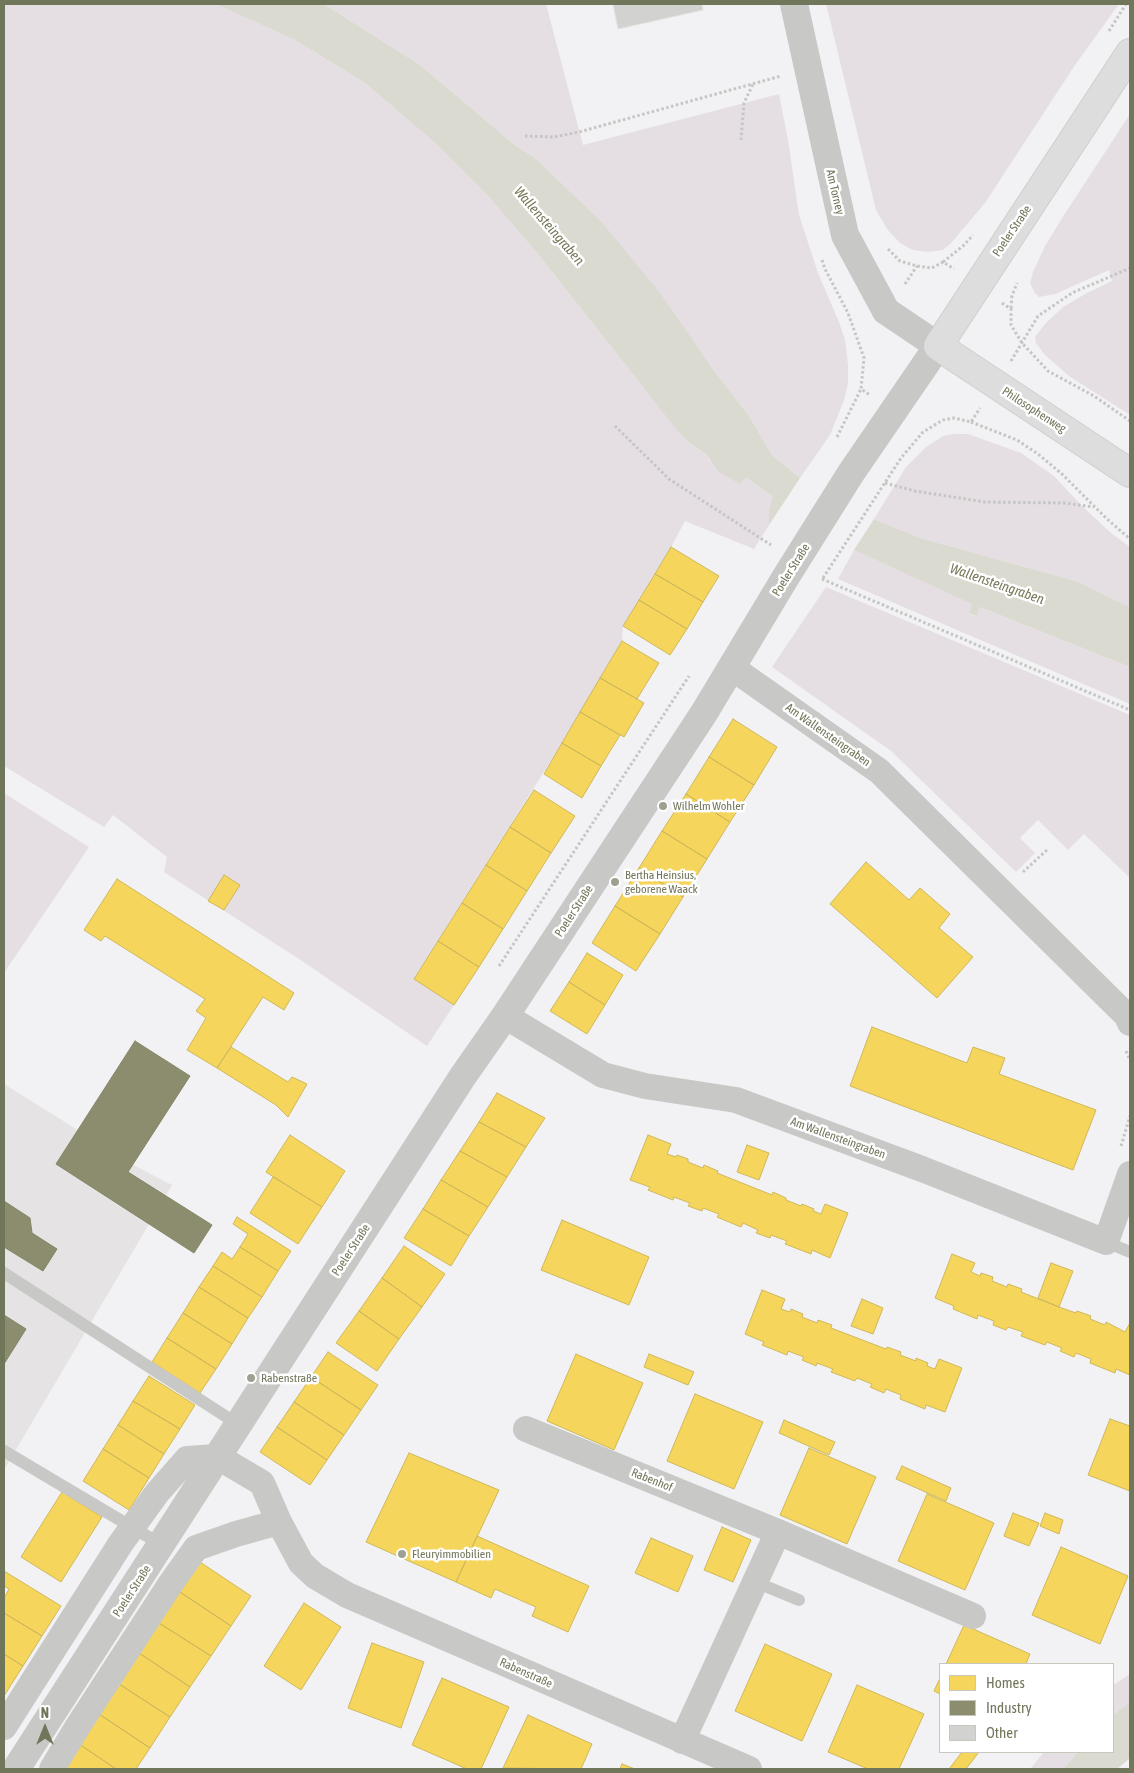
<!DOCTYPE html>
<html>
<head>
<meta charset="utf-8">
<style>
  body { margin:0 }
  #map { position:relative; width:1134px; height:1773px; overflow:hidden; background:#f2f1f3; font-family:"Asap Condensed",sans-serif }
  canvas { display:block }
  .frame { position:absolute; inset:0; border:5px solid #70765a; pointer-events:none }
  .legend { position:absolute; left:939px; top:1663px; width:175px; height:90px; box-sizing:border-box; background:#fff; border:1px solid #c6c8bd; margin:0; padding:6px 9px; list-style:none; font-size:15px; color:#70765a }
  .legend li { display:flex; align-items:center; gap:10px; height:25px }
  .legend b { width:25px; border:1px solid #c6c8bd }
  .north { position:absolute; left:20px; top:1703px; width:50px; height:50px; -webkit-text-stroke:4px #fff; paint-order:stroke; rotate:0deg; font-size:14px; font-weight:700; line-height:20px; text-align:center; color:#70765a }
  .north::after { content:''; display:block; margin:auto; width:18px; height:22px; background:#70765a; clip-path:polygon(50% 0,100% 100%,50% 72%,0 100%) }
</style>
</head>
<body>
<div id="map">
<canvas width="1134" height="1773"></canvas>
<div class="frame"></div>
<ul class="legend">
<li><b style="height:14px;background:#f6d55c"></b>Homes</li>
<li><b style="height:14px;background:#8c8c6e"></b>Industry</li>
<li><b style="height:14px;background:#d2d2d0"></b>Other</li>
</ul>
<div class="north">N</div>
</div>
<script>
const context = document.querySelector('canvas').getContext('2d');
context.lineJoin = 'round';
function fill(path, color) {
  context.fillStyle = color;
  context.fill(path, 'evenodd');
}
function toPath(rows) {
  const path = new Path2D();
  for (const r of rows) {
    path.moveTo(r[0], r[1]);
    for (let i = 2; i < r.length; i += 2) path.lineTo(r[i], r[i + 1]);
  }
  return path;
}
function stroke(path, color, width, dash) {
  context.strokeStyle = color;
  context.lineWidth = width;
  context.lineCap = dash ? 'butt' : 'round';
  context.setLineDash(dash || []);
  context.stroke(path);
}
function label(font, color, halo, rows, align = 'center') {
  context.font = font + ' "Asap Condensed",sans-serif';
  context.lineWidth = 5;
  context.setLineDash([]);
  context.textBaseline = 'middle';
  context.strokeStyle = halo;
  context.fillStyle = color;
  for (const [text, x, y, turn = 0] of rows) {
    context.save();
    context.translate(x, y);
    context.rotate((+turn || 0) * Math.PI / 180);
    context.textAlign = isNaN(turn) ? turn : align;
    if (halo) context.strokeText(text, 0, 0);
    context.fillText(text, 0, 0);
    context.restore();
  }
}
const built = toPath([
  [4,1084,137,1167,172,1185,4,1470]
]);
const green = toPath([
  [4,4,215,4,295,40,365,83,434,142,488,196,537,253,639,382,692,445,705,453,710,461,746,477,772,496,769,510,769,525,754,549,685,521,671,547,623,626,622,641,562,743,414,978,454,1005,427,1046,299,959,164,872,167,857,113,815,104,827,4,766],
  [324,4,546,4,583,145,779,94,788,140,799,215,818,273,839,322,845,340,848,365,848,384,844,400,830,435,800,478,772,455,749,416,600,220,535,158,516,146,420,65],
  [826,4,1119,4,1075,65,985,203,951,243,943,250,928,252,913,250,900,243,887,229,876,210],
  [1130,114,1130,415,1069,376,1045,355,1036,343,1035,337,1045,324,1063,307,1087,293,1112,281,1109,270,1055,294,1039,297,1035,293,1030,283,1033,272,1045,246,1064,215],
  [954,434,968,434,1021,453,1054,476,1082,506,1111,533,1130,547,1130,607,1076,581,920,538,874,519,906,467,926,447,943,436],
  [854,550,973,604,970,614,977,616,980,607,1130,667,1130,704,838,579],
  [826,587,1130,715,1130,878,1084,834,1068,850,1038,820,1020,838,1035,853,1016,872,891,751,772,667],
  [4,793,89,847,4,973],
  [1130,1674,1130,1702,1113,1715,1113,1685],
  [1044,1752,1078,1752,1063,1769,1030,1769]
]);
const water = toPath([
  [215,4,324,4,420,65,516,146,535,158,600,220,660,293,710,365,749,416,772,455,800,478,769,525,769,510,772,496,746,477,740,484,719,472,705,453,692,445,677,430,537,253,488,196,434,142,365,83,295,40],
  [874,519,920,538,1076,581,1130,607,1130,667,980,607,977,616,969,613,972,604,854,550],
  [1130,1702,1130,1758,1117,1769,1063,1769,1078,1752,1113,1752,1113,1715]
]);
const homes = toPath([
  [671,547,719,576,703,602,655,574,671,547],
  [655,574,703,602,687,629,639,600,655,574],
  [639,600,687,629,670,655,623,626,639,600],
  [622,641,659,663,637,699,600,678,622,641],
  [600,678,644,703,624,737,580,712,600,678],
  [580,712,620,735,601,766,562,743,580,712],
  [733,719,777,747,754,785,709,757,733,719],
  [562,743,601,766,582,798,544,774,562,743],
  [709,757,754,785,730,822,686,794,709,757],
  [534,790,575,816,551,853,510,827,534,790],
  [686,794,730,822,707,859,662,831,686,794],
  [510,827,551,853,527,891,486,865,510,827],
  [662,831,707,859,683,897,639,868,662,831],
  [866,862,909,900,920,888,950,914,939,928,973,957,937,998,830,904,866,862],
  [486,865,527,891,503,929,462,903,486,865],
  [639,868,683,897,660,934,615,906,639,868],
  [224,875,240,885,224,910,208,901,224,875],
  [117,879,294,993,284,1010,263,997,217,1068,187,1050,206,1018,196,1011,205,999,105,936,101,941,84,930,117,879],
  [462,903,503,929,479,967,438,941,462,903],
  [615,906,660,934,636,971,592,943,615,906],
  [438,941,479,967,454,1005,414,979,438,941],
  [587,953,623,975,605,1005,569,982,587,953],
  [569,982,605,1005,587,1034,550,1011,569,982],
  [872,1027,967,1063,973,1047,1005,1058,999,1074,1096,1110,1073,1170,850,1086,872,1027],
  [231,1047,288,1082,292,1077,307,1084,288,1117,276,1105,217,1068,231,1047],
  [497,1093,545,1118,526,1147,479,1122,497,1093],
  [479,1122,526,1147,507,1177,460,1151,479,1122],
  [290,1135,345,1171,322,1207,266,1172,290,1135],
  [648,1135,671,1144,667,1154,676,1157,677,1155,688,1159,688,1162,703,1168,704,1165,718,1171,717,1173,772,1195,773,1192,786,1198,786,1200,801,1206,802,1204,814,1209,813,1211,821,1214,825,1204,848,1213,830,1258,812,1250,811,1254,785,1244,787,1241,771,1235,770,1238,756,1233,758,1230,743,1223,741,1227,717,1217,719,1214,703,1208,702,1211,688,1206,690,1203,674,1197,673,1200,648,1190,650,1187,630,1180,648,1135],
  [747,1145,769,1153,759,1180,737,1172,747,1145],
  [460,1151,507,1177,488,1207,441,1180,460,1151],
  [273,1177,322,1207,298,1244,250,1213,273,1177],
  [441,1180,488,1207,469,1236,423,1209,441,1180],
  [423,1209,469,1236,451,1266,404,1238,423,1209],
  [237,1217,291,1251,278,1271,240,1247,248,1234,233,1224,237,1217],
  [562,1220,649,1257,629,1305,541,1270,562,1220],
  [404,1246,445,1274,422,1307,382,1278,404,1246],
  [240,1247,278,1271,262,1297,213,1266,222,1252,232,1259,240,1247],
  [952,1254,975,1263,971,1272,980,1276,981,1273,993,1277,992,1281,1007,1287,1008,1284,1022,1289,1021,1292,1059,1307,1076,1313,1077,1311,1091,1316,1090,1319,1105,1325,1106,1322,1125,1332,1130,1323,1130,1375,1116,1369,1115,1373,1090,1363,1091,1359,1076,1353,1074,1357,1060,1351,1062,1348,1047,1342,1045,1345,1021,1336,1023,1332,1008,1327,1006,1330,993,1325,994,1321,978,1315,977,1319,953,1309,954,1306,935,1298,952,1254],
  [1051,1263,1073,1271,1059,1307,1038,1298,1051,1263],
  [213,1266,262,1297,248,1318,199,1287,213,1266],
  [382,1278,422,1307,399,1339,359,1311,382,1278],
  [199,1287,248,1318,232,1344,183,1313,199,1287],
  [762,1290,785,1299,781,1309,790,1312,791,1309,803,1314,802,1317,817,1323,818,1320,832,1325,831,1328,886,1349,887,1347,901,1352,900,1355,916,1361,916,1358,928,1363,927,1366,935,1369,939,1359,962,1368,945,1412,926,1405,925,1409,900,1399,901,1395,886,1389,884,1393,870,1387,872,1384,857,1378,855,1381,831,1372,833,1369,817,1363,816,1366,802,1360,804,1357,788,1351,787,1355,762,1345,764,1342,745,1334,762,1290],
  [862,1299,883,1308,873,1334,851,1326,862,1299],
  [359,1311,399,1339,377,1371,336,1343,359,1311],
  [183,1313,232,1344,216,1369,167,1338,183,1313],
  [167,1338,216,1369,200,1393,152,1362,167,1338],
  [328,1352,378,1385,361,1410,311,1377,328,1352],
  [576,1354,643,1383,614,1450,547,1421,576,1354],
  [649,1354,694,1372,688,1385,644,1367,649,1354],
  [149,1376,195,1405,180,1429,133,1401,149,1376],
  [311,1377,361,1410,344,1435,294,1402,311,1377],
  [695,1394,763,1422,734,1489,667,1461,695,1394],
  [133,1401,180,1429,164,1454,118,1425,133,1401],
  [294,1402,344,1435,327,1460,277,1427,294,1402],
  [1110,1419,1130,1426,1130,1491,1088,1475,1110,1419],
  [784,1420,835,1442,829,1455,779,1433,784,1420],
  [118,1425,164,1454,149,1478,103,1449,118,1425],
  [277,1427,327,1460,310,1485,260,1452,277,1427],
  [809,1448,876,1477,847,1544,780,1515,809,1448],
  [103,1449,149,1478,129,1510,83,1481,103,1449],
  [409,1453,499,1490,456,1582,366,1542,409,1453],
  [902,1466,951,1488,946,1501,896,1479,902,1466],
  [62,1492,102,1517,61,1582,21,1557,62,1492],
  [927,1494,994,1523,965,1590,898,1561,927,1494],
  [1013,1513,1039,1523,1029,1546,1004,1536,1013,1513],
  [1045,1513,1063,1520,1059,1534,1040,1526,1045,1513],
  [722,1527,751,1540,733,1582,704,1570,722,1527],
  [477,1536,589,1586,568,1632,532,1616,536,1607,495,1589,491,1598,456,1582,477,1536],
  [651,1538,693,1556,678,1592,635,1573,651,1538],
  [1061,1547,1128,1576,1100,1644,1032,1615,1061,1547],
  [200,1562,251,1596,231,1626,180,1592,200,1562],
  [4,1571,61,1606,42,1636,4,1613,4,1598,9,1589,4,1586,4,1571],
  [180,1592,231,1626,211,1656,159,1623,180,1592],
  [304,1603,341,1627,301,1690,264,1666,304,1603],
  [4,1613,42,1636,23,1666,4,1654,4,1613],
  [159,1623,211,1656,190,1687,139,1653,159,1623],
  [964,1625,1030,1654,1026,1664,946,1664,964,1625],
  [372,1643,424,1662,401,1728,348,1708,372,1643],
  [765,1644,832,1674,802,1741,735,1711,765,1644],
  [139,1653,190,1687,170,1717,119,1684,139,1653],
  [4,1654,23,1666,4,1696,4,1654],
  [442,1678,509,1707,481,1769,467,1769,412,1745,442,1678],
  [940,1678,940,1694,934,1691,940,1678],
  [119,1684,170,1717,150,1748,99,1714,119,1684],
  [857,1685,924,1714,899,1769,868,1769,828,1752,857,1685],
  [99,1714,150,1748,136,1769,116,1769,79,1744,99,1714],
  [528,1715,592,1744,581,1769,503,1768,528,1715],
  [79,1744,116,1769,62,1769,79,1744],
  [962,1752,979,1752,966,1769,949,1769,962,1752],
  [622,1764,635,1769,620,1769,622,1764]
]);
const industry = toPath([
  [135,1041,190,1076,128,1172,212,1225,194,1253,56,1164,135,1041],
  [4,1201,30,1218,32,1233,57,1249,43,1271,4,1247,4,1201],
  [4,1315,26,1329,4,1364,4,1315]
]);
const building = toPath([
  [613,4,702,4,703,10,618,29,613,4]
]);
const path = toPath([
  [1109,31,1126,4],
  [525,136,554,137,579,132,781,76],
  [741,140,744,103,753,84],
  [888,249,900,261,917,266,932,268,943,262,954,269],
  [822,260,825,269,848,313,864,358,861,389,870,395],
  [943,262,963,246,973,235],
  [905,284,917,266],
  [1002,303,1011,309,1011,325,1022,343,1048,371,1094,396,1130,421],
  [1011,308,1012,296,1017,283],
  [1011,361,1038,316,1072,293,1130,268],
  [971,422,1017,440,1038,454,1062,474,1107,519,1130,539],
  [615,426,669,479,771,545],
  [837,437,861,389],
  [885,483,915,491,985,502,1064,503,1094,507],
  [823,578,901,458,923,432,943,420,954,418,971,422,980,408],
  [822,579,1130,710],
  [1023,872,1048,849],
  [499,966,689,676],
  [1126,1051,1130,1060],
  [1121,1146,1130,1116]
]);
const service = toPath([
  [1106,1242,1130,1252],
  [4,1273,239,1425],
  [4,1451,162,1545],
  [755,1582,799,1600]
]);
const minor = toPath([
  [731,667,879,771,1127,1016,1130,1023],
  [505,1016,603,1075,645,1086,736,1100,922,1169,1106,1242,1130,1174],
  [526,1429,778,1532,973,1616],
  [4,1727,121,1543,157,1493,187,1459,218,1457,262,1483,279,1522,301,1563,315,1576,347,1595,749,1769],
  [682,1741,778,1532],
  [52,1769,78,1726,171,1583,196,1548,236,1534,279,1522]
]);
const tertiary = toPath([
  [16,1769,463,1076,505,1016,704,713,787,575,851,473,938,346,886,311,845,235,794,4]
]);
const secondary = toPath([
  [1130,53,938,346,1130,473]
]);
const markers = [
  [663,806,5,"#9ea190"],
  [615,882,5,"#9ea190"],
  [251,1378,5,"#9ea190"],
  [402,1554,5,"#9ea190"]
];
const streetNames = [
  ["Am Torney",835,192,77],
  ["Poeler Straße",1012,231,-56],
  ["Philosophenweg",1034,410,33],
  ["Poeler Straße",791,570,-58],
  ["Am Wallensteingraben",828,735,35],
  ["Poeler Straße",574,911,-57],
  ["Am Wallensteingraben",838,1138,20],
  ["Poeler Straße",351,1250,-57],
  ["Rabenhof",652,1480,22],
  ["Poeler Straße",132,1591,-57],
  ["Rabenstraße",526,1673,24]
];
const poiNames = [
  ["Wilhelm Wohler",673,806],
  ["Bertha Heinsius,",625,875],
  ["geborene Waack",625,889],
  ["Rabenstraße",261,1378],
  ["Fleuryimmobilien",412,1554]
];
const waterNames = [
  ["Wallensteingraben",549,226,49],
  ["Wallensteingraben",997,584,19]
];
fill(built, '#e5e3e3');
fill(green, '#e5dfe4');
fill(water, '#dadad1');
fill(homes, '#f6d55c');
stroke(homes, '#ceb85b', 1);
fill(industry, '#8c8c6e');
stroke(industry, '#848568', 1);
fill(building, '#d2d2d0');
stroke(building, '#e2e1e2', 1);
stroke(secondary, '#cecfcd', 30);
stroke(path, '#c5c6c3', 3, [2.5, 2.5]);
stroke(service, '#c8c8c7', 12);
stroke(minor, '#c8c8c7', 26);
stroke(tertiary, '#c8c8c7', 28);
stroke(secondary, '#dedddd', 28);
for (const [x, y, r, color] of markers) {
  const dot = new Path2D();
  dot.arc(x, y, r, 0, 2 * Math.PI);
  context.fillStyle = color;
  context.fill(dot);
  stroke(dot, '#fff', 2);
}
label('12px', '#70765a', '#fff', streetNames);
label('12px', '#70765a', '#fff', poiNames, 'left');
label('italic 14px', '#777859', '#fff', waterNames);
</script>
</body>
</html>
